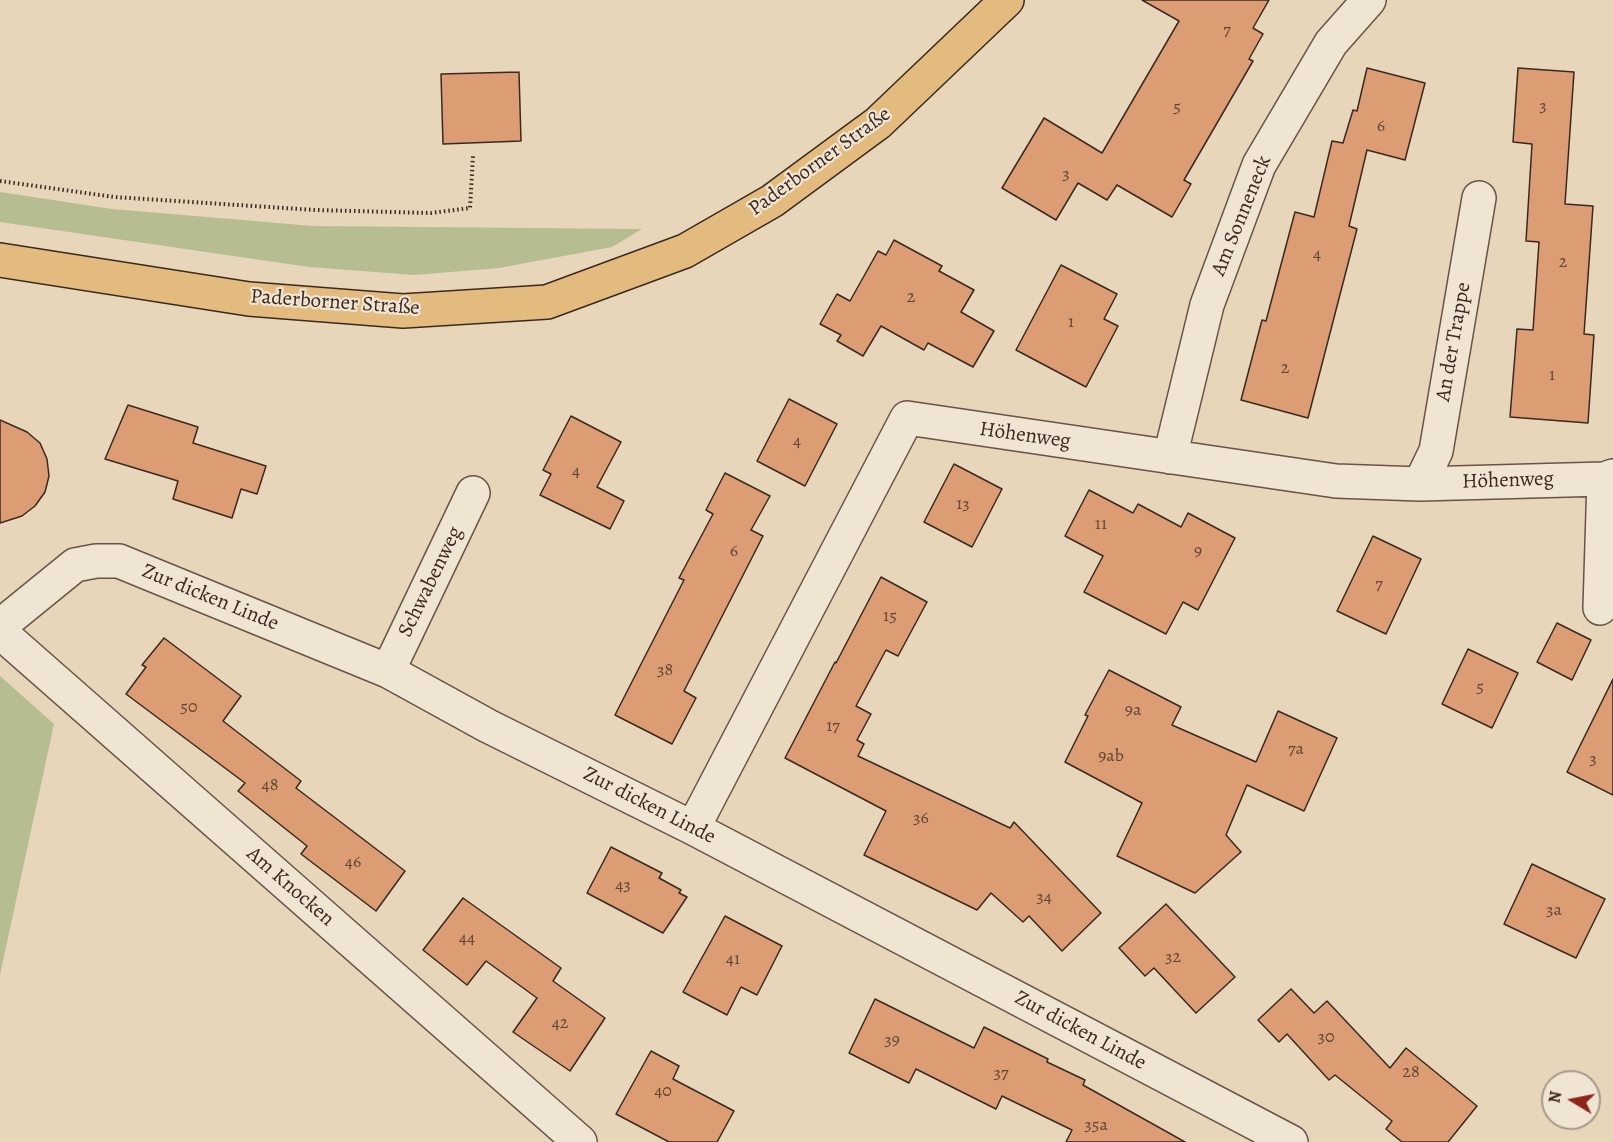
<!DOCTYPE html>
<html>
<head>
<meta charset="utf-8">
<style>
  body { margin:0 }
  #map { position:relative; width:1613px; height:1142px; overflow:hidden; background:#e8d6bb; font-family:Alegreya,serif }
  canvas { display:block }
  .north { position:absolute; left:1541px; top:1070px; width:60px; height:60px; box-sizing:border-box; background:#f0e4d3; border:2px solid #a7998b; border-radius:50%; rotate:280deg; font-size:16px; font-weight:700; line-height:24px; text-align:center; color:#3a2920 }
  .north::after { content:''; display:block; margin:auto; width:21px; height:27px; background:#8f2418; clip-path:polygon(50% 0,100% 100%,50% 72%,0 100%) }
</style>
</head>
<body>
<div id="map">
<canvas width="1613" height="1142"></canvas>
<div class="north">N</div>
</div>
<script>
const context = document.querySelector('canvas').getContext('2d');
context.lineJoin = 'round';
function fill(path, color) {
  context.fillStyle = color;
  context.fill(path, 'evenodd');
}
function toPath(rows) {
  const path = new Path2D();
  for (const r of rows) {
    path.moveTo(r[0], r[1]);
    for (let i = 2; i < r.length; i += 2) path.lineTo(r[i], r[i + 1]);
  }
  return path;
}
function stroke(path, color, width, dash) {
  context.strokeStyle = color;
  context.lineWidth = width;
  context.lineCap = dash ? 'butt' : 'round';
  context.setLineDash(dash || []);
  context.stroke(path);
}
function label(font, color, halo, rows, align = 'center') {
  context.font = font + ' Alegreya,serif';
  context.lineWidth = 4.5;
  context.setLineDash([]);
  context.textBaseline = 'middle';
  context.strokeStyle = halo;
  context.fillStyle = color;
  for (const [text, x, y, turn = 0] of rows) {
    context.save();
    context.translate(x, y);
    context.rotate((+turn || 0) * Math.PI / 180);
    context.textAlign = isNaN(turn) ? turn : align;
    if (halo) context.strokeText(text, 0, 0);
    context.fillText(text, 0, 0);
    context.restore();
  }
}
const green = toPath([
  [0,192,112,209,313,226,642,229,612,247,499,268,414,275,309,267,0,222],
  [0,676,54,724,0,975]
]);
const building = toPath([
  [1142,0,1269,0,1253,28,1263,34,1249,59,1253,61,1184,180,1191,184,1172,217,1117,185,1107,200,1078,183,1056,220,1002,188,1044,118,1102,153,1179,21,1142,0],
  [1367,68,1425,83,1405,160,1367,150,1349,226,1357,229,1308,418,1241,400,1262,320,1266,321,1295,212,1314,217,1332,141,1343,143,1353,110,1357,111,1367,68],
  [1518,68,1574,72,1565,204,1593,206,1584,334,1594,335,1588,423,1510,417,1517,329,1533,330,1539,242,1526,241,1532,144,1513,142,1518,68],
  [519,72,521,141,443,144,441,74,519,72],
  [894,240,942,266,939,271,974,290,961,312,994,331,973,367,928,343,924,350,881,326,863,356,837,341,841,335,820,324,837,294,850,301,878,251,886,255,894,240],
  [1061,265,1117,294,1104,319,1118,326,1086,387,1016,350,1061,265],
  [789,399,837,424,805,486,757,461,789,399],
  [128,405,198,427,193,443,266,466,257,494,241,489,232,518,173,499,178,481,105,459,128,405],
  [571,416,621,442,597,487,624,501,610,529,540,495,551,474,543,470,571,416],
  [0,420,27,432,40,443,47,459,49,476,45,492,35,506,22,516,0,523,0,420],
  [954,464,1002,489,972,547,924,522,954,464],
  [725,473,770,496,751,530,763,536,684,691,696,698,672,744,615,715,684,580,679,578,713,514,706,510,725,473],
  [1089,490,1133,513,1138,504,1181,527,1188,513,1235,538,1198,610,1183,602,1166,634,1084,592,1103,556,1065,536,1089,490],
  [1373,536,1421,559,1386,634,1337,611,1373,536],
  [881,577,927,602,898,656,886,650,856,706,871,714,857,740,864,744,858,756,1010,828,1014,822,1101,913,1062,951,1029,916,1023,922,991,893,977,910,864,855,886,811,785,758,822,687,835,662,836,663,881,577],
  [1557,623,1591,640,1572,680,1537,662,1557,623],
  [164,638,241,696,223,721,301,781,296,788,405,871,376,911,301,854,307,846,238,791,245,783,126,694,146,667,142,665,164,638],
  [1468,649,1518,673,1492,728,1442,704,1468,649],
  [1109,670,1181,707,1172,725,1256,762,1278,711,1337,738,1304,811,1247,785,1226,835,1241,852,1195,893,1117,856,1142,803,1065,762,1088,716,1085,715,1109,670],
  [1613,679,1613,795,1567,772,1613,679],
  [611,847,662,873,659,878,681,890,679,893,687,897,663,933,587,893,611,847],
  [1532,864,1605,899,1576,958,1504,924,1532,864],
  [463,898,561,968,553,981,605,1018,570,1071,513,1032,537,998,486,961,467,985,423,950,463,898],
  [1166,904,1235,977,1196,1013,1154,968,1145,976,1119,948,1166,904],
  [725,916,782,946,757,995,741,987,727,1015,683,992,725,916],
  [1291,989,1314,1013,1327,1001,1390,1068,1406,1048,1477,1106,1448,1142,1402,1142,1386,1129,1392,1121,1335,1075,1329,1080,1287,1034,1279,1042,1258,1020,1291,989],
  [875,999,974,1048,984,1027,1048,1059,1047,1062,1085,1080,1083,1085,1185,1142,1066,1142,1072,1130,1002,1096,996,1109,916,1069,909,1083,849,1053,875,999],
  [651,1051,679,1066,673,1079,734,1111,717,1142,669,1142,616,1114,651,1051]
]);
const path = toPath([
  [0,181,114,197,315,210,431,213,470,208,473,156]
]);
const minor = toPath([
  [1170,457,1207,305,1259,165,1331,43,1369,0],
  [1420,484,1436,451,1479,198],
  [1600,608,1604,479],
  [0,626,75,565,96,561,119,561,388,671,488,726,693,828,1291,1142],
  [0,632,580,1142],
  [388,671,473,493],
  [693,828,907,418,1336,481,1420,484,1604,479,1613,476]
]);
const major = toPath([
  [0,260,249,299,403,311,547,302,685,251,772,201,878,123,1007,0]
]);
const numberNames = [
  ["7",1227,31],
  ["3",1543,107],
  ["5",1177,108],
  ["6",1381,127],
  ["3",1066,175],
  ["4",1317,255],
  ["2",1563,263],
  ["2",911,298],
  ["1",1071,323],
  ["2",1285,369],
  ["1",1552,376],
  ["4",797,442],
  ["4",576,472],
  ["13",963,505],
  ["11",1101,525],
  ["6",734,552],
  ["9",1198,552],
  ["7",1379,585],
  ["15",890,617],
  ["38",665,671],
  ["5",1480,688],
  ["50",189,708],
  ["9a",1133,711],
  ["17",833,727],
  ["7a",1296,750],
  ["9ab",1111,757],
  ["3",1593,760],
  ["48",270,786],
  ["36",921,819],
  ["46",353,863],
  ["43",623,886],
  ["34",1044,898],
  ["3a",1554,911],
  ["44",467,939],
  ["32",1173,958],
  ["41",733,960],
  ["42",560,1024],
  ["30",1326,1038],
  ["39",892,1041],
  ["28",1411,1073],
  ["37",1001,1074],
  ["40",663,1092],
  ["35a",1096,1126]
];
const streetNames = [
  ["Paderborner Straße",820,162,-36],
  ["Am Sonneneck",1242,216,-68],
  ["Paderborner Straße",335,303,4],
  ["An der Trappe",1454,342,-80],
  ["Höhenweg",1025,436,8],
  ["Höhenweg",1508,481,-2],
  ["Schwabenweg",431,582,-64],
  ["Zur dicken Linde",210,598,22],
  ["Zur dicken Linde",649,806,27],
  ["Am Knocken",290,887,41],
  ["Zur dicken Linde",1080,1031,28]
];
fill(green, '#b6bd90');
fill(building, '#dc9d75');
stroke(building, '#3a2920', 1.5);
stroke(minor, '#665447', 36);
stroke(major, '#3a2920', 36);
stroke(path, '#3a2920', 4, [1.5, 3]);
stroke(minor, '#f0e4d3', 33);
stroke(major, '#e4bb7e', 33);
label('18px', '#624635', null, numberNames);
label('21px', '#3a2920', '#f0e4d3', streetNames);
</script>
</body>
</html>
